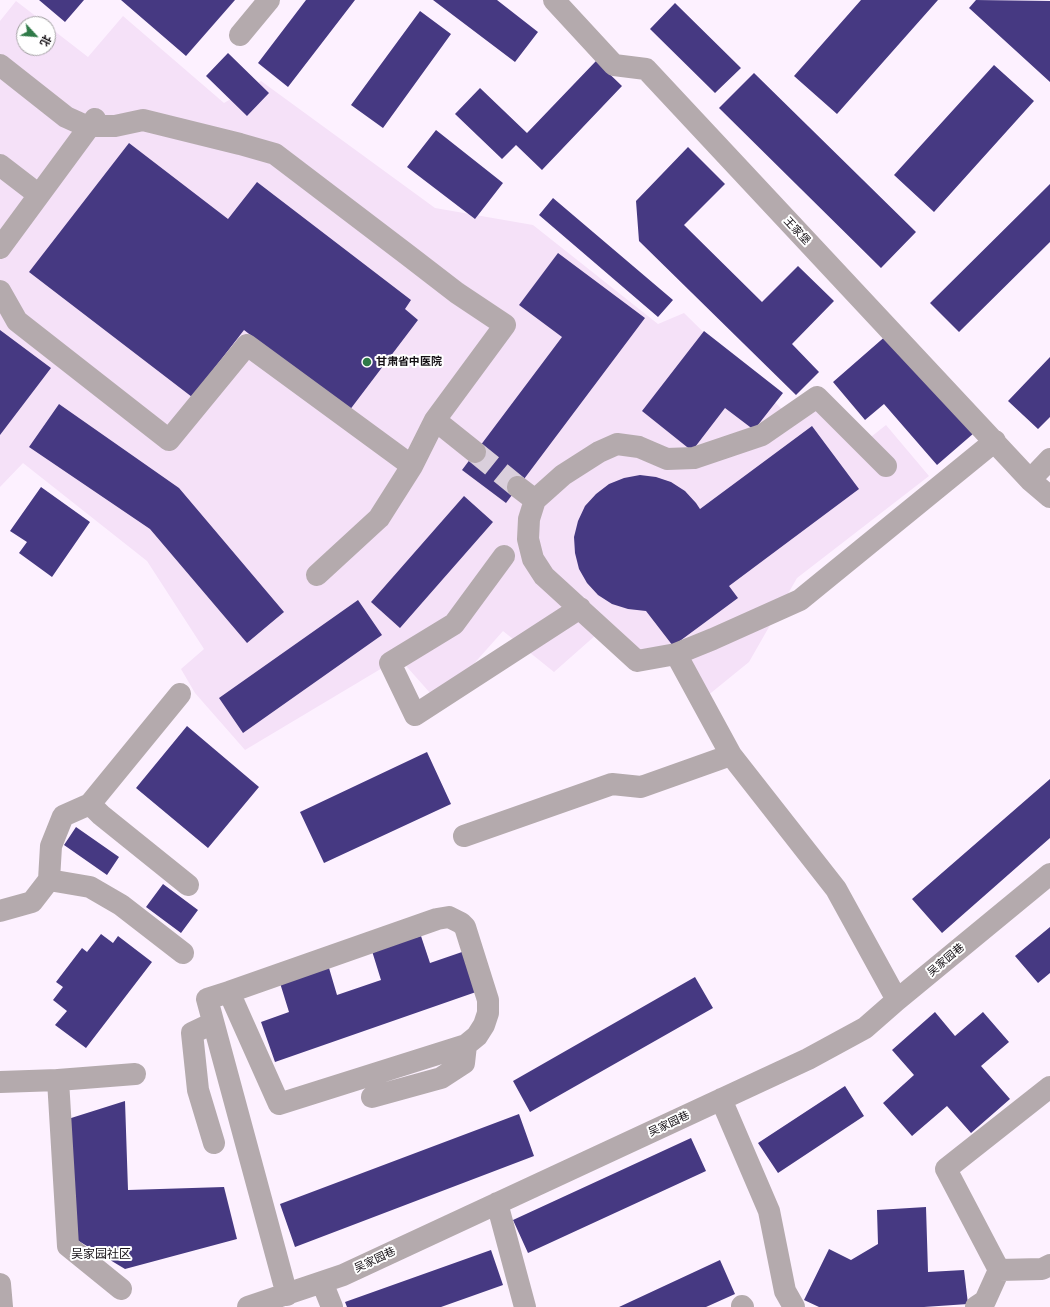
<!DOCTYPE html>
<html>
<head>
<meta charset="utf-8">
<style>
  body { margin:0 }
  #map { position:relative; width:1050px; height:1307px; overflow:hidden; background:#fdf1ff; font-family:Quicksand,"Noto Sans SC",sans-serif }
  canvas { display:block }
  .north { position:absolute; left:16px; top:16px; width:40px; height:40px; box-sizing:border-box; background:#fff; border:1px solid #a19fa1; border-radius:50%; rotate:116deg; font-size:11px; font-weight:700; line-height:16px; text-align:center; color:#140f14 }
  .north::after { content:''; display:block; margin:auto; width:14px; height:18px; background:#2f7a48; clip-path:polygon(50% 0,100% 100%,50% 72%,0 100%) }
</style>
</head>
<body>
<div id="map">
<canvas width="1050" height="1307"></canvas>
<div class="north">北</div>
</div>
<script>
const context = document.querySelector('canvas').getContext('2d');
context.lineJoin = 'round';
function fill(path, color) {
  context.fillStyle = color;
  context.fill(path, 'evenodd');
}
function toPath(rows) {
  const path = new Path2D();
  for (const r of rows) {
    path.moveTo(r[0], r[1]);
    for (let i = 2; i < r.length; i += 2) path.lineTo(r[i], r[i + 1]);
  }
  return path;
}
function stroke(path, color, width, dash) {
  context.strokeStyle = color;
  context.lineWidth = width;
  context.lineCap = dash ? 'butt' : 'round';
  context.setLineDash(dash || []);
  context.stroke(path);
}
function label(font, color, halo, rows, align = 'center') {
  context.font = font + ' Quicksand,"Noto Sans SC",sans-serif';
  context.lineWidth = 4;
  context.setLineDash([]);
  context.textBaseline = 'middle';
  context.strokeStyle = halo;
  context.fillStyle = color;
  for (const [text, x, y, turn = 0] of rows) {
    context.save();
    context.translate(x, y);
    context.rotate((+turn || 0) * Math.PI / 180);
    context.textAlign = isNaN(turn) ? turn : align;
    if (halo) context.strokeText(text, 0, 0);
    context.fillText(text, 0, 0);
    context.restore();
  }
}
const built = toPath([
  [16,1,46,24,24,24,24,48,48,48,48,26,88,57,123,16,224,103,261,81,435,208,533,225,658,324,684,313,792,419,825,400,862,444,886,425,929,476,797,578,749,662,701,701,662,653,631,669,605,627,554,672,503,631,439,703,399,658,245,750,195,693,181,669,204,649,147,561,23,463,0,487,0,21]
]);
const building = toPath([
  [39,0,84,0,65,22],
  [121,0,235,0,186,56],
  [306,0,355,0,288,87,258,63],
  [433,0,497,0,538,32,515,62],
  [861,0,938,0,837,114,794,76],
  [976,0,1050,1,1050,82,969,8],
  [675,3,741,68,715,93,650,29],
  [420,11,451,34,383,128,351,105],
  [228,53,269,93,247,116,206,76],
  [596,61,622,86,542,170,516,145,502,159,455,114,480,88,527,133],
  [994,65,1034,101,934,212,894,175],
  [754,73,916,232,881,268,719,108],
  [436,130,503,183,475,219,407,167],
  [129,143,228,219,257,182,411,300,405,309,418,320,349,411,244,330,192,397,29,272],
  [688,147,725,184,684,225,762,302,798,266,834,301,792,344,819,372,796,395,639,241,636,201],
  [1050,184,1050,242,959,332,930,303],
  [553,198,673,300,658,317,539,215],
  [558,253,645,318,506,503,462,470,562,337,519,305],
  [0,330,51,368,0,435],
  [704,331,783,393,754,430,725,408,692,451,642,411],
  [888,334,974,433,937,465,884,404,865,420,833,382],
  [1050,357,1050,417,1038,429,1008,401],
  [59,404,179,488,284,612,247,643,150,529,29,447],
  [812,426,859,489,729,586,738,598,673,646,646,611,628,609,612,604,598,595,587,583,579,569,575,553,574,537,578,521,585,506,596,494,609,484,624,478,640,475,656,477,671,482,685,491,696,503,700,509],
  [41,487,90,522,52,577,19,553,27,542,10,531],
  [464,496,493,522,400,628,371,602],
  [358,600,382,635,243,733,219,698],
  [187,726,259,787,208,848,136,788],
  [427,752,451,804,324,863,300,812],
  [1050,779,1050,838,942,933,912,899],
  [76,827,119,857,107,875,64,845],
  [163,884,198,910,181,933,146,907],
  [1050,927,1050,973,1038,983,1015,956],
  [101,934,113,943,118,936,152,962,86,1048,55,1025,67,1011,53,1000,63,987,56,982,82,948,87,952],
  [421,936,430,963,462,952,476,992,275,1062,261,1022,289,1012,280,983,329,968,337,995,381,980,372,951],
  [695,977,713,1008,530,1112,513,1081],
  [935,1012,955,1036,983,1012,1009,1042,981,1066,1010,1099,971,1133,947,1106,912,1136,883,1103,914,1075,892,1050],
  [845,1086,864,1116,778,1173,758,1143],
  [125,1101,128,1190,224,1187,237,1239,125,1269,72,1237,68,1119],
  [519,1114,534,1156,295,1247,280,1204],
  [691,1138,706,1171,528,1253,513,1220],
  [926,1207,928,1272,964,1270,968,1304,924,1307,819,1307,804,1300,829,1249,851,1260,878,1244,877,1210],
  [491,1250,503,1285,441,1307,347,1307,345,1302],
  [720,1260,735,1294,706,1307,619,1307]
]);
const minorTunnel = toPath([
  [475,452,518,487]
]);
const minor = toPath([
  [554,0,614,65,646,69,1030,480,1050,497],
  [240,35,269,0],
  [0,65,66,117,86,126,115,126,143,120,240,144,275,154,409,256,457,293,505,325,435,420,412,466,379,518,317,575],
  [0,165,39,195],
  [0,248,95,119],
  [0,291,17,321,169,440,247,345,412,466],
  [435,420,475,452],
  [886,466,817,397,762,435,694,458,667,459,639,447,617,444,599,452,563,475,535,500,529,519,528,539,533,559,544,576,637,661,676,654,713,639,800,600,995,441],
  [1030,480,1050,459],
  [518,487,535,500],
  [504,556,454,624,390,663,415,715,580,608],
  [676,654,731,755],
  [90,804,101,815,188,885],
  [464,836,612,784,641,787,731,755,836,889,897,1000],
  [49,880,90,887,121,905,183,953],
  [0,911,32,902,49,880,51,846,63,816,90,804,180,694],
  [229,992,279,1104,466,1045,477,1036,484,1025,488,1013,488,1000,465,927,461,923,449,917,437,919,229,992,207,999,287,1295],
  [213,1023,192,1033,198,1090,214,1143],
  [58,1080,135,1074],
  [0,1082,58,1080,68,1246,121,1289],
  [372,1097,441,1078,464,1063,466,1045],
  [721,1099,769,1211,785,1291,794,1307],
  [497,1203,525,1307],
  [999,1270,946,1169,1050,1087],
  [999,1270,1042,1269,1050,1265],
  [322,1282,332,1307],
  [0,1284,2,1307],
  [742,1306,743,1307],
  [248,1307,343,1275,808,1059,865,1028,897,1000,1050,874],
  [976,1307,985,1301,999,1270]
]);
const markers = [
  [367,362,5,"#2f7a48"]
];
const streetNames = [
  ["王家堡",797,231,47],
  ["吴家园巷",946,960,-40],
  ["吴家园巷",669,1124,-25],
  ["吴家园巷",375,1260,-25]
];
const poiNames = [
  ["甘肃省中医院",376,362]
];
const neighbourhoodNames = [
  ["吴家园社区",101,1254]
];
fill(built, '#f5e1f8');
fill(building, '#463982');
stroke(minorTunnel, '#dacfdc', 22, [22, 11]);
stroke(minor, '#b4aaad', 22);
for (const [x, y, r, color] of markers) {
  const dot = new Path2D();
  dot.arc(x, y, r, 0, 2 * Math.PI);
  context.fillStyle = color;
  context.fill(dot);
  stroke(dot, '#fff', 1.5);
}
label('11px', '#140f14', '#fff', streetNames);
label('bold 11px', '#140f14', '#fff', poiNames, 'left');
label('12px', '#140f14', '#fff', neighbourhoodNames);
</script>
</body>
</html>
